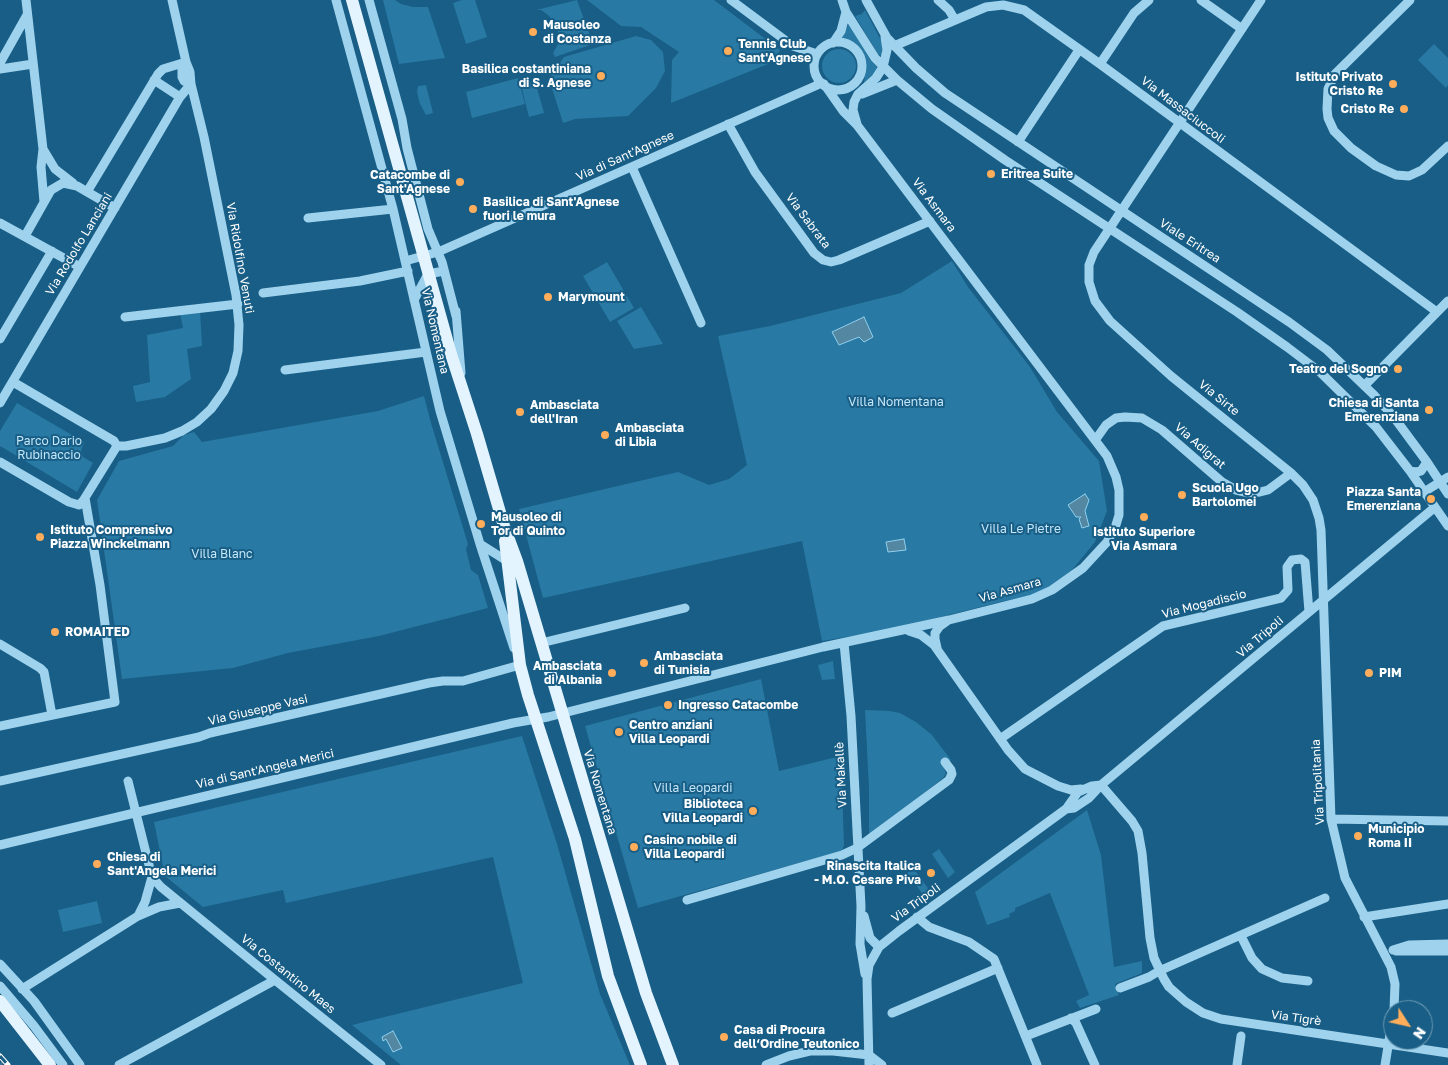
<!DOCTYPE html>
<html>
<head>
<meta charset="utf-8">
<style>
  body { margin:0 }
  #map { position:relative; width:1448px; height:1065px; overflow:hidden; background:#185e86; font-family:"Golos Text",sans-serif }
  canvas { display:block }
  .north { position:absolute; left:1383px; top:1000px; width:50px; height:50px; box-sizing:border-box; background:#185e86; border:1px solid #749eb6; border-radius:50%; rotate:125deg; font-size:14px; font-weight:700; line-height:20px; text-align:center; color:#fff }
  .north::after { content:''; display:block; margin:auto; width:18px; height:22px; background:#ffad5a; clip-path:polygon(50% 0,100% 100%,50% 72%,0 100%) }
</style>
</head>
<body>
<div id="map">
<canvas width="1448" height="1065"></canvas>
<div class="north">N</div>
</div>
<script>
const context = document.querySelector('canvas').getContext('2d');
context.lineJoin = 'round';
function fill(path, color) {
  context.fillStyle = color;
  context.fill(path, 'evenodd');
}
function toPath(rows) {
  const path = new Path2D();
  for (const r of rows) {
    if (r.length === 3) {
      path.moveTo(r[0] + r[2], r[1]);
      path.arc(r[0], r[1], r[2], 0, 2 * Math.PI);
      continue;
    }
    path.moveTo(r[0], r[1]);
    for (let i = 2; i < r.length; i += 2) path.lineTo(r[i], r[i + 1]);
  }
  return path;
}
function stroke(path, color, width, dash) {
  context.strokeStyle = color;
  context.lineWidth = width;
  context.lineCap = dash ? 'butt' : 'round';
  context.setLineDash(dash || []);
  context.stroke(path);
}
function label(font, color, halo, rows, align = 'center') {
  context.font = font + ' "Golos Text",sans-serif';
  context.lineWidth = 4;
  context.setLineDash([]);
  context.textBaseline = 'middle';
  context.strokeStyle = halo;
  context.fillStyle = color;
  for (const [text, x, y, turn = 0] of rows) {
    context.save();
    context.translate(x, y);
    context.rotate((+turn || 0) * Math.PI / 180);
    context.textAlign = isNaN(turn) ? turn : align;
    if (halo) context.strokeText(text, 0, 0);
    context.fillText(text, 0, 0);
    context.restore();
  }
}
const green = toPath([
  [383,0,395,0,401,4,413,7,428,7,445,58,399,64],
  [462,0,475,0,487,37,466,44,453,3],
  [577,0,593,44,555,57,553,53,558,44,559,38,557,25,548,15,541,10,536,10],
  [587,0,714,0,780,50,773,62,671,103,672,60,679,52,641,27,621,26],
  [865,10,883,44,883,57,878,54,855,16,862,14],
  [848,25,851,25,871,61,877,67,875,74,864,82,866,68,865,58,862,51,854,43,842,38],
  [636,36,651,40,663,52,665,71,656,88,628,116,575,119,563,123,549,79,564,57],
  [1434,44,1448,58,1448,85,1446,88,1418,60],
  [839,66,17],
  [518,78,525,104,472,118,466,92],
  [535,81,544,113,529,117,521,85],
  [426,85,433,113,426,115,420,104,417,92,418,86],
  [952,261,968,287,1030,367,1057,412,1099,461,1107,511,1095,542,1072,570,1043,593,1000,602,889,630,822,641,802,541,543,598,519,509,678,472,709,485,729,479,747,465,718,336,770,326,901,293],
  [607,262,634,308,610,322,583,276],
  [641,307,663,344,634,349,617,321],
  [200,310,202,346,187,349,191,379,165,397,136,402,133,386,150,382,147,335,183,328,180,313],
  [424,396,431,423,468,544,466,549,471,570,478,575,488,608,379,636,288,653,233,668,122,679,97,500,119,461,173,446,184,435,194,432,202,442,378,411],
  [17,403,84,442,81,451,83,457,93,463,77,492,0,446,0,431],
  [833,661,835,679,822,680,818,665],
  [761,679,779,771,841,756,844,845,842,851,638,908,585,726],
  [865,710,890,711,900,713,916,722,932,735,951,760,943,766,946,774,943,778,871,836,869,833,869,789],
  [522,736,557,844,600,994,630,1065,401,1065,352,1025,523,983,493,857,286,903,283,890,203,907,165,876,154,822],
  [1087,810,1101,855,1114,967,1142,961,1142,973,1115,984,1119,995,1080,1008,1076,1001,1089,995,1050,893,1015,908,1015,911,1009,914,1010,917,987,925,975,892],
  [939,849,955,872,948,878,932,854],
  [913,868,930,891,924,896,907,873],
  [97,901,102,923,63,932,58,910]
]);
const water = toPath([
  [864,317,873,337,864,342,859,337,839,345,832,332,864,317],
  [1085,494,1089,500,1085,511,1089,526,1082,528,1079,519,1081,517,1076,517,1068,505,1085,494],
  [904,539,906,550,888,552,886,542,904,539],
  [393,1031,402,1048,393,1052,386,1039,383,1041,382,1037,393,1031]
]);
const highwayTunnel = toPath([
  [0,1064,2,1065]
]);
const minor = toPath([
  [26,0,43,149,41,167,44,202],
  [336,0,393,209,440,411,480,544,514,648],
  [369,0,402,119,407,148,428,229,442,262,456,316],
  [731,0,793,46,817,54],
  [842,0,846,12,875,58,897,80,932,109,1005,160,1237,312,1287,347,1320,372,1376,427,1410,471,1448,526],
  [866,0,887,38,916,68,945,93,1289,322,1327,350,1374,395,1393,416,1427,462,1448,494],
  [938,0,949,10,955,20],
  [1201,0,1242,29],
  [1261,0,1094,252,1089,265,1089,282,1095,301,1110,321,1171,376,1291,473,1303,485,1313,500,1319,518,1321,530,1331,819,1345,878,1391,967,1395,984,1394,1010],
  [1410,0,1335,74,1328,89,1327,109,1328,118,1334,131,1351,148,1376,166,1396,175,1409,176,1422,170,1448,146],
  [838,66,24],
  [833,43,841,31,846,12],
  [894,46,986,7,1003,5,1024,10,1100,64,1437,312],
  [186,62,182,68,182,77,184,81,191,84],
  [0,63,27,15],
  [1100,64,1134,13,1149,0],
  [0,69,33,64],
  [154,80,180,97],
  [862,94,897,80],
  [728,124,755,172,814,253,823,260,831,262,839,260,930,221],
  [857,124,853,110,854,102,858,94,876,78,883,67,887,50,885,37],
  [1018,142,1079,50],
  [43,149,55,169,73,183],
  [632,167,701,323],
  [87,192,158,74,163,69,186,62],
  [308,218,393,209],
  [0,223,80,267],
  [25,236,51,190,63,183,77,186,115,208],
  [405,261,438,252,822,83],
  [263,293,360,281,408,271],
  [414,300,428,274,444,271],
  [456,311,461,373],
  [125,317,238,304],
  [0,339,52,251],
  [285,370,426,352],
  [1365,385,1448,301],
  [0,403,180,97,191,84],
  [1096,439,1106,425,1116,418,1125,417,1142,418,1162,430,1222,482,1236,490,1249,493,1260,492,1268,490,1291,473],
  [117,446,126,446,165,438,182,431,197,422,211,409,224,391,233,373,238,351,239,325,236,295,204,137,191,84,190,72,186,62,172,0],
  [0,462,69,502,79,505,83,501,117,446,114,441,13,382],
  [1410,471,1416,472,1421,471,1427,462],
  [1424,492,1448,477],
  [480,544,507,561],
  [909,631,921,635,934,645,1008,750,1025,769,1058,786,1071,790,1081,789],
  [541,643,685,608],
  [844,643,851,716,861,906,860,944,865,974],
  [0,644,40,668,44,672,52,715],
  [937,648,935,639,935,633,940,626,947,621],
  [0,726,115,702,100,585,85,498],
  [1000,739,1163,626,1281,598,1288,590,1287,567,1292,560,1301,559,1305,562,1309,612],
  [0,781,199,737,210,733,429,683,443,681,463,681,520,665,519,662],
  [128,781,152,877,161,887,275,980,381,1065],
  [1101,785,1132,821,1138,831,1142,853,1150,938,1154,958,1164,979,1169,987,1186,1002,1203,1013,1221,1019,1448,1053],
  [1066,809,1074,808,1089,798,1101,785,1434,508],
  [1331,819,1448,821],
  [0,845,513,723,548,717,823,647,949,620,1032,599,1052,590,1083,568,1107,542,1115,528,1119,515,1119,490,1116,477,1107,456,857,125,843,111,824,84],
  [687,900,842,855,857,848,949,780,952,774,951,770,945,762],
  [138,916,145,902,152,877],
  [864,916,870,938,879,947],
  [917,917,929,927,969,942,994,959,1037,1065],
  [1364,917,1448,904],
  [1241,936,1252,958,1262,969,1282,978,1308,981],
  [1393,950,1409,945,1448,944],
  [1396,951,1448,951],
  [0,964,34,1001,80,1065],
  [0,986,34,1026,63,1065],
  [1120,988,1149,977,1159,971,1325,898],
  [22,989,138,916,159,907,180,903],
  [892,1013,998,968],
  [1071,1018,1076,1023,1095,1065],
  [1026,1036,1096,1009],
  [869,1055,882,1065],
  [119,1065,275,980],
  [766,1065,789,1056,810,1051,833,1051,869,1055],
  [869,1065,867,979,869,965,879,947,899,931,1066,809,1078,792,1092,786,1101,785],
  [1237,1065,1241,1036],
  [1385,1065,1393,1016]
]);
const major = toPath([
  [352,0,451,354,477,434,504,526,517,561,646,993,673,1065],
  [505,541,520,665,528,695,575,839,608,976,641,1065],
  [0,1001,50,1065]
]);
const rail = toPath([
  [0,1056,8,1065]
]);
const markers = [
  [533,32,5,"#ffad5a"],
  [728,51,5,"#ffad5a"],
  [601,76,5,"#ffad5a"],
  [1393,84,5,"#ffad5a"],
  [1404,109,5,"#ffad5a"],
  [991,174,5,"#ffad5a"],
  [460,182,5,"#ffad5a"],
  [473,209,5,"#ffad5a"],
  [548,297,5,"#ffad5a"],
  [1398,369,5,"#ffad5a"],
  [1429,410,5,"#ffad5a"],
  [520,412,5,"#ffad5a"],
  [605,435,5,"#ffad5a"],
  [1182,495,5,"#ffad5a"],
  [1431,499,5,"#ffad5a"],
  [1144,517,5,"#ffad5a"],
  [481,524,5,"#ffad5a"],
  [40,537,5,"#ffad5a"],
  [55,632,5,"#ffad5a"],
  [644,663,5,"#ffad5a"],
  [612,673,5,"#ffad5a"],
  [1369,673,5,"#ffad5a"],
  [668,705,5,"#ffad5a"],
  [619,732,5,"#ffad5a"],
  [753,811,5,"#ffad5a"],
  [1358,836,5,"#ffad5a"],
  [634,847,5,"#ffad5a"],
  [97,864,5,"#ffad5a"],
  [931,873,5,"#ffad5a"],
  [724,1037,5,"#ffad5a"]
];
const poiNames = [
  ["Mausoleo",543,25],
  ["di Costanza",543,39],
  ["Tennis Club",738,44],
  ["Sant'Agnese",738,58],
  ["Basilica costantiniana",591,69,"right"],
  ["di S. Agnese",591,83,"right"],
  ["Istituto Privato",1383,77,"right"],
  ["Cristo Re",1383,91,"right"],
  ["Cristo Re",1394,109,"right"],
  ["Eritrea Suite",1001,174],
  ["Catacombe di",450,175,"right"],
  ["Sant'Agnese",450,189,"right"],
  ["Basilica di Sant'Agnese",483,202],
  ["fuori le mura",483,216],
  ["Marymount",558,297],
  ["Teatro del Sogno",1388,369,"right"],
  ["Chiesa di Santa",1419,403,"right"],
  ["Emerenziana",1419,417,"right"],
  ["Ambasciata",530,405],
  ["dell'Iran",530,419],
  ["Ambasciata",615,428],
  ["di Libia",615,442],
  ["Scuola Ugo",1192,488],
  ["Bartolomei",1192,502],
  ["Piazza Santa",1421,492,"right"],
  ["Emerenziana",1421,506,"right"],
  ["Mausoleo di",491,517],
  ["Tor di Quinto",491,531],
  ["Istituto Comprensivo",50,530],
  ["Piazza Winckelmann",50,544],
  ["Istituto Superiore",1144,532,"center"],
  ["Via Asmara",1144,546,"center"],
  ["ROMAITED",65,632],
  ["Ambasciata",654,656],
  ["di Tunisia",654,670],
  ["Ambasciata",602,666,"right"],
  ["di Albania",602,680,"right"],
  ["PIM",1379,673],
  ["Ingresso Catacombe",678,705],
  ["Centro anziani",629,725],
  ["Villa Leopardi",629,739],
  ["Biblioteca",743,804,"right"],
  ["Villa Leopardi",743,818,"right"],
  ["Municipio",1368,829],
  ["Roma II",1368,843],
  ["Casino nobile di",644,840],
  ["Villa Leopardi",644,854],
  ["Chiesa di",107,857],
  ["Sant'Angela Merici",107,871],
  ["Rinascita Italica",921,866,"right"],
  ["- M.O. Cesare Piva",921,880,"right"],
  ["Casa di Procura",734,1030],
  ["dell‘Ordine Teutonico",734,1044]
];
const streetNames = [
  ["Via Massaciuccoli",1183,110,37],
  ["Via di Sant'Agnese",625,156,-24],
  ["Via Asmara",934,205,53],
  ["Via Sabrata",808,221,53],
  ["Viale Eritrea",1190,241,33],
  ["Via Rodolfo Lanciani",79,244,-59],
  ["Via Ridolfino Venuti",240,258,80],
  ["Via Nomentana",435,331,77],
  ["Via Sirte",1219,398,39],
  ["Via Adigrat",1200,446,41],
  ["Via Asmara",1010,590,-16],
  ["Via Mogadiscio",1204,604,-14],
  ["Via Tripoli",1260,637,-40],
  ["Via Giuseppe Vasi",258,710,-13],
  ["Via di Sant'Angela Merici",265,769,-13],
  ["Via Makallè",841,775,-93],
  ["Via Tripolitania",1318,782,-93],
  ["Via Nomentana",600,792,73],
  ["Via Tripoli",916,903,-36],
  ["Via Costantino Maes",288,974,39],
  ["Via Tigrè",1296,1018,8]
];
const parkNames = [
  ["Villa Nomentana",896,402],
  ["Parco Dario",49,441],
  ["Rubinaccio",49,455],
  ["Villa Le Pietre",1021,529],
  ["Villa Blanc",222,554],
  ["Villa Leopardi",693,788]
];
fill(green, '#2879a3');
fill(water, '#5387a2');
stroke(water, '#91d0ef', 1);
stroke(highwayTunnel, '#3b7698', 15, [15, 8]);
stroke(minor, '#9ed2ed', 9);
stroke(major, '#e4f4ff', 12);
stroke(rail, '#fff', 5);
stroke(rail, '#185e86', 3, [9]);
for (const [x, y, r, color] of markers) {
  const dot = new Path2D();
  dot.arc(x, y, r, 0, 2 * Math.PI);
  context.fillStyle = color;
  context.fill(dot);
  stroke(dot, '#185e86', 2);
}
label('bold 12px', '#fff', '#185e86', poiNames, 'left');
label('12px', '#fff', '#185e86', streetNames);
label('12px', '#c4e7f9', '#185e86', parkNames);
</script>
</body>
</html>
